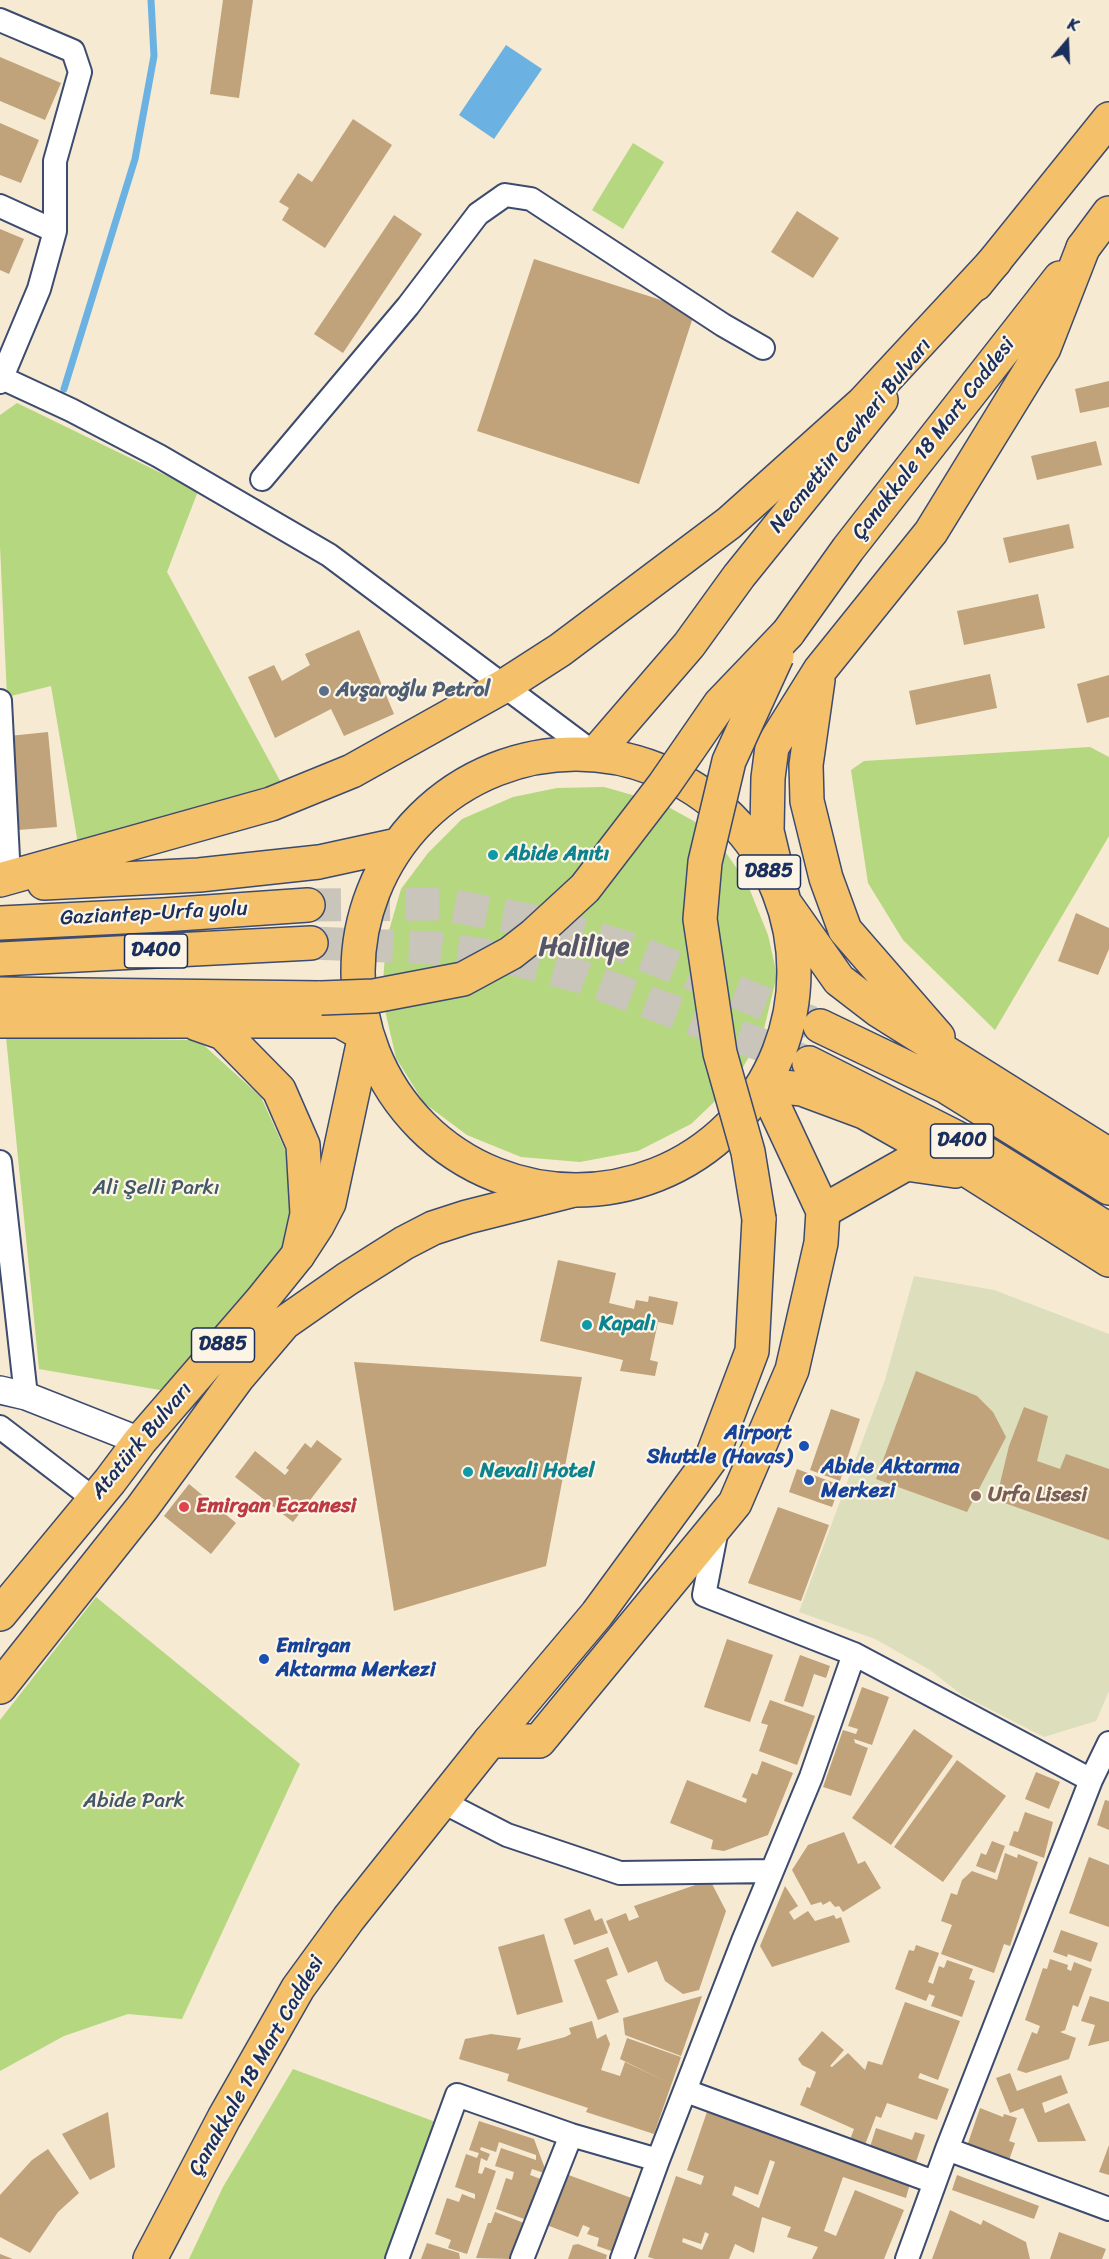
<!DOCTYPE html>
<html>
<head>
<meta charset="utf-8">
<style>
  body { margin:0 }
  #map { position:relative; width:1109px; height:2259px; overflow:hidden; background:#f6ead2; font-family:Sriracha,sans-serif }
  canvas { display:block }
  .north { position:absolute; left:1037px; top:12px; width:60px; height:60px; -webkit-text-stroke:4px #fcf5e5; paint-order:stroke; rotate:19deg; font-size:16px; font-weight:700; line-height:24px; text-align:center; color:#1b2f5e }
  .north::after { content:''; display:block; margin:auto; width:21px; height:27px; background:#1b2f5e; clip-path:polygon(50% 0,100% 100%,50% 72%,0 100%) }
</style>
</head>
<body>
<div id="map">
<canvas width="1109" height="2259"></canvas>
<div class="north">K</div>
</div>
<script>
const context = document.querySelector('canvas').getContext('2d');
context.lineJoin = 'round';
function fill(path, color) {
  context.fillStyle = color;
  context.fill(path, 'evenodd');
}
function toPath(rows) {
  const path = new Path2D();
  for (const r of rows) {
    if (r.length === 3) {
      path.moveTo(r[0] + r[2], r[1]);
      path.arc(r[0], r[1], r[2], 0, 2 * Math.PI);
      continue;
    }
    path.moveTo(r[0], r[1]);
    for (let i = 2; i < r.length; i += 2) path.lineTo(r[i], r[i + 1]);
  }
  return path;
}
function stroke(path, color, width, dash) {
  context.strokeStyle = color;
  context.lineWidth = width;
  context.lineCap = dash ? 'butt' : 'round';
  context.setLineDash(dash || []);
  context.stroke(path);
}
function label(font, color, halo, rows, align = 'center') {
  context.font = font + ' Sriracha,sans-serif';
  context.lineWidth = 4.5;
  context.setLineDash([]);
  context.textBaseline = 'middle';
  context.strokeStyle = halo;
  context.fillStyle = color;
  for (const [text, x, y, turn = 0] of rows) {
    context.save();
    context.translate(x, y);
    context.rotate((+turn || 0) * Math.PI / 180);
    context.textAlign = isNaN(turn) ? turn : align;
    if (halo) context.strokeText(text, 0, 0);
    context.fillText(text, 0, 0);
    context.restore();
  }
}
const built = toPath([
  [914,1276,994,1290,1109,1334,1109,1691,1096,1721,1044,1737,962,1695,930,1670,875,1639,799,1612,885,1380]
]);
const green = toPath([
  [633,143,664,162,623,229,592,210],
  [17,403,198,491,167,572,284,788,78,844,51,686,7,697,0,546,0,415],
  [1090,747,1109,757,1109,836,995,1030,903,940,868,883,851,770,864,761],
  [604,787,661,803,710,830,747,883,768,935,777,975,763,1033,733,1084,691,1124,638,1151,580,1162,521,1157,467,1135,424,1103,396,1058,382,997,386,941,401,889,428,853,462,819,513,797,557,788],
  [6,1037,198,1040,261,1097,286,1152,296,1201,288,1241,203,1350,160,1390,39,1369],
  [96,1597,300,1764,182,2019,128,2014,64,2036,0,2071,0,1720],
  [293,2069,441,2124,388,2259,189,2259,223,2187]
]);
const water = toPath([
  [506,45,542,69,494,139,459,115]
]);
const stream = toPath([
  [64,389,135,159,154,56,151,0]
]);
const building = toPath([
  [223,0,253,0,239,98,210,94],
  [0,57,61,83,45,120,0,101],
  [353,119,392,145,325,248,282,220,289,208,279,202,298,173,312,182],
  [0,123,39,140,21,183,0,175],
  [797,211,839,238,813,278,771,252],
  [394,215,422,234,343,353,314,334],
  [0,229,24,239,9,274,0,270],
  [534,259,695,311,639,484,477,431],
  [1109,381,1109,407,1080,413,1075,389],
  [1096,441,1102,465,1037,480,1031,456],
  [1069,524,1074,548,1009,563,1003,538],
  [1038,594,1045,628,964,645,957,611],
  [359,630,394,714,344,736,331,709,275,738,248,677,274,665,282,681,310,665,305,654],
  [990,674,997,708,916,725,909,691],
  [1109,675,1109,717,1087,723,1077,684],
  [48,732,57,827,18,830,9,736],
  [1076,913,1109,928,1109,949,1098,975,1058,961],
  [558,1260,616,1273,609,1303,634,1309,636,1300,648,1302,649,1296,678,1302,673,1325,658,1322,650,1360,658,1362,655,1376,620,1371,623,1360,540,1341],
  [354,1362,582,1377,546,1566,394,1611],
  [916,1371,977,1396,993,1412,1006,1437,967,1512,876,1479],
  [1024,1407,1048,1416,1037,1461,1060,1469,1066,1454,1109,1469,1109,1540,996,1500,1009,1446],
  [831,1409,860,1419,840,1481,810,1470],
  [317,1440,342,1459,293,1522,235,1477,255,1451,285,1475,289,1470,286,1468,305,1443,311,1448],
  [797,1469,840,1485,832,1507,789,1492],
  [189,1484,236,1523,211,1554,164,1516],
  [778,1507,829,1525,801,1601,748,1583],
  [727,1639,773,1655,750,1722,704,1707],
  [800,1655,830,1666,826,1678,814,1674,803,1707,784,1701],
  [862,1687,889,1697,872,1745,854,1739,855,1743,868,1748,851,1796,823,1787,843,1730,856,1734,858,1729,848,1726],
  [770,1700,815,1716,797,1765,759,1751,768,1725,761,1723],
  [914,1729,953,1756,891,1845,852,1818],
  [957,1760,1006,1796,943,1882,894,1847],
  [762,1761,793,1773,768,1835,724,1851,711,1849,713,1840,670,1823,687,1780,746,1803,747,1799,742,1797,752,1773,757,1775],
  [1036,1772,1060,1782,1049,1809,1025,1799],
  [1105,1800,1109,1801,1109,1830,1097,1825],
  [1025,1812,1053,1822,1044,1858,1009,1845,1014,1831,1018,1832],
  [844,1832,858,1864,865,1861,881,1888,843,1912,839,1906,835,1907,830,1901,823,1905,821,1902,811,1905,792,1870,808,1845],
  [992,1841,1005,1846,995,1873,976,1866,981,1853,986,1855],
  [1005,1853,1017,1858,1018,1854,1038,1862,1010,1946,1004,1944,994,1973,941,1954,952,1925,941,1921,951,1893,957,1895,962,1880,972,1871,997,1880],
  [1089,1857,1109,1865,1109,1927,1069,1913],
  [710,1880,726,1911,699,1990,683,1994,665,1981,657,1961,628,1973,606,1921,626,1913,629,1921,639,1917,634,1906],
  [785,1886,798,1906,789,1912,794,1920,808,1911,815,1921,834,1915,836,1919,841,1917,850,1942,772,1967,760,1946],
  [590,1909,595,1921,602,1918,608,1933,574,1945,564,1919],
  [1061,1930,1098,1943,1091,1962,1068,1954,1067,1957,1053,1952],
  [544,1934,563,2002,517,2015,498,1947],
  [916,1945,939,1953,928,1982,933,1984,939,1966,944,1968,947,1960,973,1969,969,1979,975,1981,962,2017,931,2006,935,1996,929,1994,926,2001,895,1989,909,1950,914,1951],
  [608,1947,618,1975,606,1980,619,2012,598,2020,574,1960],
  [1050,1959,1068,1965,1067,1969,1071,1971,1074,1962,1092,1969,1078,2007,1073,2005,1065,2030,1060,2032,1076,2038,1069,2059,1026,2073,1017,2070,1032,2032,1037,2034,1040,2026,1025,2020,1043,1968,1047,1969],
  [702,1996,681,2056,625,2035,623,2018],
  [1090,1996,1109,2002,1109,2041,1088,2046,1095,2025,1081,2021],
  [905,2002,960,2021,938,2080,920,2073,918,2078,949,2089,937,2120,887,2103,881,2118,876,2116,863,2150,846,2150,854,2129,800,2105,807,2087,810,2088,816,2072,802,2065,798,2059,822,2031,844,2050,830,2066,832,2067,848,2053,865,2070,868,2061,882,2065],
  [592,2021,597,2039,606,2034,610,2044,601,2070,620,2076,625,2062,665,2081,620,2059,627,2038,681,2057,654,2134,586,2112,588,2108,507,2081,509,2074,459,2059,465,2039,491,2034,521,2038,517,2050,565,2037,571,2034,569,2028],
  [1010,2073,1017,2091,1061,2075,1068,2093,1042,2103,1045,2113,1069,2103,1086,2141,1038,2142,1023,2108,1010,2113,996,2078],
  [709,2106,761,2124,758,2130,808,2147,912,2176,906,2198,843,2177,824,2231,836,2236,855,2190,904,2210,884,2259,812,2259,818,2247,787,2237,791,2227,762,2217,754,2253,735,2244,729,2259,655,2259,648,2257,676,2176,701,2185,704,2176,687,2170],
  [770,2160,775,2162,759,2208,732,2195,735,2186,758,2195],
  [705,2232,709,2234,702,2250,682,2242,683,2238,701,2244],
  [980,2108,1003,2117,1004,2114,1017,2118,1009,2141,1015,2143,1008,2163,966,2149],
  [108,2112,115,2167,90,2180,62,2134],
  [479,2121,534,2139,547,2174,532,2169,530,2175,546,2181,527,2220,496,2209,506,2178,512,2180,514,2172,495,2166,501,2148,536,2160,536,2155,499,2142,496,2152,481,2147,480,2150,490,2154,487,2161,481,2158,478,2173,482,2174,485,2167,496,2171,467,2254,448,2248,451,2240,435,2234,447,2198,459,2202,462,2194,475,2199,475,2194,455,2187,466,2154,477,2158,479,2153,469,2150],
  [876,2128,912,2140,915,2132,925,2135,916,2162,870,2147],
  [1109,2145,1109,2175,1099,2172],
  [48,2149,79,2193,58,2212,30,2253,0,2237,0,2195,32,2160],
  [563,2173,637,2200,617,2253,597,2246,599,2238,587,2234,590,2228,583,2225,578,2237,544,2224],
  [957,2175,1039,2206,1034,2219,952,2190],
  [950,2210,981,2225,983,2220,1026,2242,1030,2259,932,2259],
  [495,2212,524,2223,512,2259,476,2258,488,2223,491,2223],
  [1059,2232,1106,2249,1102,2259,1050,2259],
  [427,2243,459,2253,460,2259,421,2259],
  [578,2244,607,2255,606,2259,568,2259,573,2245],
  [0,2254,13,2259,0,2259]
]);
const trunkTunnel = toPath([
  [308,905,443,904,539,922,628,948,820,1026],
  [311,943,434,948,513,959,582,977,809,1063]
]);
const minor = toPath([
  [0,20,73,51,80,72,55,161,55,231,39,289,0,382],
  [0,206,55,231],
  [2,378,71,410,159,456,329,555,595,754],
  [262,479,408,306,478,214,505,195,531,199,723,325,763,348],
  [0,701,9,878],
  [0,1162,26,1396],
  [0,1427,94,1499],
  [717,1529,704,1595,854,1654,1091,1780],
  [441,1801,507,1835,620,1873,772,1871],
  [686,2091,934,2182],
  [947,2149,1109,2209],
  [397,2259,457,2095,571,2135,658,2160],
  [522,2259,571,2135],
  [622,2259,658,2160,743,1941,811,1777,854,1654],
  [907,2259,947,2149,1091,1780,1109,1743]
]);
const tertiary = toPath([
  [0,1390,26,1396,140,1441]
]);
const primary = toPath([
  [1083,248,1109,213],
  [976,284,1109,119],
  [595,754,689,645,739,576,881,400],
  [0,1614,110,1481,140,1441,261,1301,298,1255,317,1226,329,1203,365,1035],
  [0,1687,142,1508,238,1377,284,1323,347,1279,404,1243,433,1228,467,1217,570,1191],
  [150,2259,224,2118,298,1988,349,1918,490,1741,539,1741,735,1503,792,1370,821,1243,823,1211,764,1085]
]);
const trunk = toPath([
  [1083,248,1044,348,931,532,820,670,772,747,768,778,767,831,784,902,839,980,878,1010,1109,1155],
  [788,633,848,549,1060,278],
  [818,680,806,765,807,801,826,878,845,930,938,1037],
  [576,972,218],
  [0,880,271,804,352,771,504,686,560,650,729,523,863,403,995,261],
  [44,883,199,875,319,862,397,845],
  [0,923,163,915,308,905],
  [0,959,311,943],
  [0,994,321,998],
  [0,1021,340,1021,365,1035],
  [197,1024,223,1033,279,1090,303,1145,307,1214,298,1255],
  [820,1026,945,1086,1109,1188],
  [809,1063,977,1148,1109,1230],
  [764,1085,802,1089,864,1112,970,1172,1109,1260],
  [823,1211,906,1164,955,1171],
  [490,1741,597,1614,712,1457,752,1351,759,1219]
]);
const trunkBridge = toPath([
  [321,998,374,996,463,979,511,953,534,935,585,888,664,785,720,704,788,633],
  [759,1219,748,1152,720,1053,700,919,705,862,729,761,777,656]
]);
const markers = [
  [324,691,6,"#5c6f8a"],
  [493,855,6,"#0f9aa8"],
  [587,1325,6,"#0f9aa8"],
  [804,1446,6,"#1a4fb4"],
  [468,1472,6,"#0f9aa8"],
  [809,1480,6,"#1a4fb4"],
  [976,1496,6,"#8d6e63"],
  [184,1507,6,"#e0444e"],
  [264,1659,6,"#1a4fb4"]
];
const shields = [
  [769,872,63],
  [156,951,63],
  [962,1141,63],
  [223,1345,63]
];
const shieldNames = [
  ["D885",769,872],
  ["D400",156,951],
  ["D400",962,1141],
  ["D885",223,1345]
];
const streetNames = [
  ["Necmettin Cevheri Bulvarı",851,436,-51],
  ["Çanakkale 18 Mart Caddesi",934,439,-52],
  ["Gaziantep-Urfa yolu",154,914,-3],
  ["Atatürk Bulvarı",142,1441,-50],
  ["Çanakkale 18 Mart Caddesi",257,2066,-60]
];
const serviceNames = [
  ["Avşaroğlu Petrol",336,691]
];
const cultureNames = [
  ["Abide Anıtı",505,855],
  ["Kapalı",599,1325],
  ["Nevali Hotel",480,1472]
];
const parkNames = [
  ["Ali Şelli Parkı",156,1189],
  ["Abide Park",134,1802]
];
const transitNames = [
  ["Airport",792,1434,"right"],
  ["Shuttle (Havas)",792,1458,"right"],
  ["Abide Aktarma",821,1468],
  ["Merkezi",821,1492],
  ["Emirgan",276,1647],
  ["Aktarma Merkezi",276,1671]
];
const educationNames = [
  ["Urfa Lisesi",988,1496]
];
const healthNames = [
  ["Emirgan Eczanesi",196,1507]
];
const districtNames = [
  ["Haliliye",584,948]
];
fill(built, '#dcdebc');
fill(green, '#b4d77f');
fill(water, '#6bb2e2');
stroke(stream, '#6bb2e2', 7);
fill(building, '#c0a27b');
stroke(trunkTunnel, '#cac5bb', 33, [33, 16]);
stroke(minor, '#3c4b6f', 26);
stroke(tertiary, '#3c4b6f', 30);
stroke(primary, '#3c4b6f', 36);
stroke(trunk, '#3c4b6f', 36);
stroke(minor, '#fff', 22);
stroke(tertiary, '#fff', 27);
stroke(primary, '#f4c16a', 33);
stroke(trunk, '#f4c16a', 33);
stroke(trunkBridge, '#3c4b6f', 36, []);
stroke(trunkBridge, '#f4c16a', 33);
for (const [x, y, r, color] of markers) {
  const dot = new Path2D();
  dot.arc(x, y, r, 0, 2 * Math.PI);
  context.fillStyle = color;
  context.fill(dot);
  stroke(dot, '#fcf5e5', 2);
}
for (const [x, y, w] of shields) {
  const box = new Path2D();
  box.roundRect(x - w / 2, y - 17, w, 34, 4.5);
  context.fillStyle = '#fcf5e5';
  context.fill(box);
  stroke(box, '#1b2f5e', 1.5);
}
label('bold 20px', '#1b2f5e', null, shieldNames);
label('21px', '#1b2f5e', '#fcf5e5', streetNames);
label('bold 21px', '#4e5e75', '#fcf5e5', serviceNames, 'left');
label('bold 21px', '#0d838f', '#fcf5e5', cultureNames, 'left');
label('21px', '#415966', '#fcf5e5', parkNames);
label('bold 21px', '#164399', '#fcf5e5', transitNames, 'left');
label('bold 21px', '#785e54', '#fcf5e5', educationNames, 'left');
label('bold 21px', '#be3a42', '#fcf5e5', healthNames, 'left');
label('bold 27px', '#555768', '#fcf5e5', districtNames);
</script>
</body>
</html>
